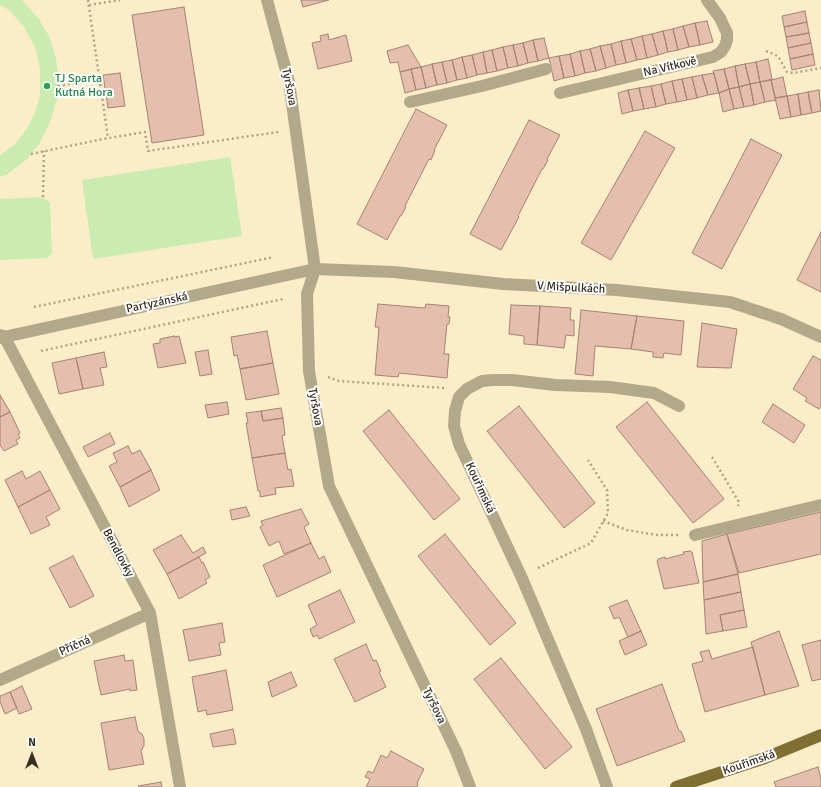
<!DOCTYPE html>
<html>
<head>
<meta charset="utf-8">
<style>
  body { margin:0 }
  #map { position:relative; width:821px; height:787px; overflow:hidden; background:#fcedc9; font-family:Signika,sans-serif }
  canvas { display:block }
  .north { position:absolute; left:12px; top:735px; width:40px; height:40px; -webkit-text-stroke:3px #fff; paint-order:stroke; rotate:0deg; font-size:11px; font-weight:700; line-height:16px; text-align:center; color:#353022 }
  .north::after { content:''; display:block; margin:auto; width:14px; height:18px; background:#353022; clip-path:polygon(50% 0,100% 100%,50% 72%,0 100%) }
</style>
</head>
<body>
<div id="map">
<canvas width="821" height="787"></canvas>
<div class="north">N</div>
</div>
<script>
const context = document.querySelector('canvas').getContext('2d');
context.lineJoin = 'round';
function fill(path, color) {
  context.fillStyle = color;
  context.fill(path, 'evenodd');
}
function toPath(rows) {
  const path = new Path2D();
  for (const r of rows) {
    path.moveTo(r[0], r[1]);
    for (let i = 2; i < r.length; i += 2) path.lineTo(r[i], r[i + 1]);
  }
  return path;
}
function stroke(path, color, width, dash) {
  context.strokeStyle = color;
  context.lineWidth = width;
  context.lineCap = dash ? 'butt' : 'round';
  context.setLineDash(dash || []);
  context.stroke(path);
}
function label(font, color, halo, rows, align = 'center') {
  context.font = font + ' Signika,sans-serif';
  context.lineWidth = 4;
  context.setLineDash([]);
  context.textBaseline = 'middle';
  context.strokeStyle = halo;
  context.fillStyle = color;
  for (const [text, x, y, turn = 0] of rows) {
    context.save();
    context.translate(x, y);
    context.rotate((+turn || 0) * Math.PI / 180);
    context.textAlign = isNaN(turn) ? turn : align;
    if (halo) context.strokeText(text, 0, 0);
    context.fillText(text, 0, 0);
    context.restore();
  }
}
const green = toPath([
  [0,0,22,0,39,19,49,36,56,58,59,81,57,100,50,122,40,143,26,160,8,174,0,177,0,155,14,145,26,130,35,113,40,95,40,71,36,49,24,27,9,10,0,5],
  [230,157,242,236,93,259,82,180],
  [43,197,50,203,52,253,47,258,0,260,0,199]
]);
const building = toPath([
  [301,0,329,0,303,7,301,0],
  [184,7,204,135,152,143,132,15,184,7],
  [805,11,807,22,784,27,782,16,805,11],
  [707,21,713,42,700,45,695,23,707,21],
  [807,22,809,33,786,37,784,27,807,22],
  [695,23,700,45,689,47,683,26,695,23],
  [683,26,689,47,678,50,673,29,683,26],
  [673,29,678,50,668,52,663,31,673,29],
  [663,31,668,52,658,55,652,34,663,31],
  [809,33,811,43,788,48,786,37,809,33],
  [328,34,329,40,346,35,352,61,318,69,312,43,321,41,320,36,328,34],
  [652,34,658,55,647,58,642,36,652,34],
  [642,36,647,58,637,60,631,39,642,36],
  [544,38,549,58,538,61,533,40,544,38],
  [631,39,637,60,626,63,621,41,631,39],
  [533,40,538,61,528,63,523,43,533,40],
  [621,41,626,63,616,65,611,44,621,41],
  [523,43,528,63,518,66,513,45,523,43],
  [811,43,813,54,790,59,788,48,811,43],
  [611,44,616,65,606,68,600,46,611,44],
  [408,45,421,67,400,72,398,62,390,63,387,51,408,45],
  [513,45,518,66,508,68,503,47,513,45],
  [600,46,606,68,596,71,590,49,600,46],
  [503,47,508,68,497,71,492,50,503,47],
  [590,49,596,71,585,73,580,51,590,49],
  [492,50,497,71,487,73,483,52,492,50],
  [580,51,585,73,575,76,570,54,580,51],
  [483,52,487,73,477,75,472,55,483,52],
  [570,54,575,76,564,78,559,56,570,54],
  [813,54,815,65,792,70,790,59,813,54],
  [472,55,477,75,467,78,462,57,472,55],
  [559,56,564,78,554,81,549,58,559,56],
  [462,57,467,78,457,80,452,60,462,57],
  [768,59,772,79,760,82,756,62,768,59],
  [452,60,457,80,447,83,442,62,452,60],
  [442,62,447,83,437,85,432,64,442,62],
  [756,62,760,82,750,84,745,64,756,62],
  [432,64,437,85,426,88,421,67,432,64],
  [745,64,750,84,739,87,735,66,745,64],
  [735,66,739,87,729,89,724,69,735,66],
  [421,67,426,88,416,90,411,69,421,67],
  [411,69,416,90,405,93,400,72,411,69],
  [724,69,729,89,719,93,713,71,724,69],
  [120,73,125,106,108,108,103,75,120,73],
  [714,73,719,93,708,95,702,75,714,73],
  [702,75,708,95,697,98,692,77,702,75],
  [692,77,697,98,687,100,682,79,692,77],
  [783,77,787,96,775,98,771,80,783,77],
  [682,79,687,100,677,102,672,81,682,79],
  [771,80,776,100,765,102,760,82,771,80],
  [672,81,677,102,666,104,661,84,672,81],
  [760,82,765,102,754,105,750,84,760,82],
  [661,84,666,104,656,107,651,86,661,84],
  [750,84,754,105,744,107,739,87,750,84],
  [651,86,656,107,644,109,639,88,651,86],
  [739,87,744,107,734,109,729,89,739,87],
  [639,88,644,109,633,111,628,90,639,88],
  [729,89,734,109,723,112,719,93,729,89],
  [628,90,633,111,622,114,618,93,628,90],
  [819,90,821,111,812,113,808,92,819,90],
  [808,92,812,113,801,115,798,94,808,92],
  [798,94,801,115,791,117,787,96,798,94],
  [787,96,791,117,780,119,775,98,787,96],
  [416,109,447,125,434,150,435,150,431,160,429,159,405,206,406,207,401,216,400,216,387,240,357,224,416,109],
  [529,120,560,135,547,159,548,160,543,169,542,169,518,216,519,217,501,250,470,234,529,120],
  [645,131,675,148,611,260,581,243,645,131],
  [751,139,782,155,722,269,692,253,751,139],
  [821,232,821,292,797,280,821,232],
  [378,304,425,308,426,304,449,306,448,317,450,317,449,324,447,324,444,354,449,354,447,378,399,373,398,377,375,375,379,327,375,327,378,304],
  [511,305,540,306,537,345,524,344,524,336,509,334,511,305],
  [540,306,571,308,570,320,574,320,574,336,566,335,564,348,537,345,540,306],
  [581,310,637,316,631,349,595,346,593,376,575,374,581,310],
  [637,316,684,321,681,355,664,353,663,358,653,357,653,352,631,349,637,316],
  [702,323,737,329,731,368,697,367,702,323],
  [267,331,273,363,240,369,237,355,234,356,231,337,267,331],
  [174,336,174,337,179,336,186,363,158,368,153,344,160,343,160,339,174,336],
  [208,350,212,374,200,376,195,352,208,350],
  [104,352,107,367,100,368,104,385,83,389,76,358,104,352],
  [813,356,821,360,821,406,819,409,805,401,807,398,793,389,813,356],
  [76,358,83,389,59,394,52,363,76,358],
  [273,363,279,394,246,400,240,369,273,363],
  [0,395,10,412,0,417,0,395],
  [227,402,229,414,208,418,205,405,227,402],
  [647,402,724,499,693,523,616,427,647,402],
  [773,404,805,425,794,443,762,422,773,404],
  [519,406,595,503,564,528,487,431,519,406],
  [281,408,283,418,263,421,261,411,281,408],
  [389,410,460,499,434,520,363,431,389,410],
  [261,411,263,421,283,418,285,435,282,436,285,453,252,458,246,423,248,423,246,413,261,411],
  [10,412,20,433,18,434,20,438,16,440,18,444,4,451,0,445,0,417,10,412],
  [110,433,115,444,88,457,83,447,110,433],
  [128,446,132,454,140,450,151,470,120,487,109,466,117,462,113,453,128,446],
  [285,453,288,470,291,469,294,486,275,488,276,494,260,497,260,491,258,491,252,458,285,453],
  [151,470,160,490,129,507,120,487,151,470],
  [22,471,26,479,40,471,50,490,18,507,5,480,22,471],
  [50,490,60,509,46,517,50,525,31,534,18,507,50,490],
  [246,507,250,516,232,520,230,510,246,507],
  [301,509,309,524,304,527,311,543,284,554,279,541,269,546,260,527,263,525,261,521,301,509],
  [821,512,821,554,739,573,727,534,821,512],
  [445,534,516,623,490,645,418,556,445,534],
  [727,534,738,574,703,582,702,541,727,534],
  [181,535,193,553,203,547,206,553,167,574,153,550,181,535],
  [311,543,319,559,324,556,331,572,277,597,263,565,311,543],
  [690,551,691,552,692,552,699,583,664,589,657,561,658,560,658,559,665,557,665,559,684,554,683,552,690,551],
  [73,556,94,596,70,608,49,568,73,556],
  [199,557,202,563,203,562,210,577,205,580,207,583,179,599,167,574,199,557],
  [738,574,741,592,704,600,703,582,738,574],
  [340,590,355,622,319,639,317,635,313,637,310,629,317,625,308,605,340,590],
  [741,592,744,610,720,615,723,631,706,634,704,600,741,592],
  [627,600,641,631,628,637,619,617,614,619,609,607,627,600],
  [744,610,747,627,723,631,720,615,744,610],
  [222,623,225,642,219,643,221,655,189,661,183,630,222,623],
  [641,631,647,645,625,655,619,641,641,631],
  [779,631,799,686,765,695,751,642,779,631],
  [821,640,821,679,812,681,802,645,821,640],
  [366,644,373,661,376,660,381,671,379,672,386,687,355,702,334,659,366,644],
  [753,647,765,695,705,712,692,664,703,661,700,652,709,650,712,659,753,647],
  [124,655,125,661,133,660,137,690,130,691,130,689,101,695,94,661,124,655],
  [501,658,572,747,545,769,474,679,501,658],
  [226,670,233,710,207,715,206,710,198,712,192,677,226,670],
  [291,672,297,686,272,697,268,682,291,672],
  [662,684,679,731,681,731,685,741,617,766,596,709,662,684],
  [22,686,32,709,19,714,10,692,22,686],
  [10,692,17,708,5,714,0,702,0,696,10,692],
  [135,717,138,731,142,734,144,739,144,746,141,751,144,764,109,770,101,723,135,717],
  [233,729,236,744,213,747,210,734,233,729],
  [391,751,424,769,417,783,418,784,417,787,366,787,370,779,365,777,368,771,373,773,381,755,387,758,391,751],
  [818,767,821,779,821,787,776,787,774,782,818,767],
  [161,782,162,787,139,787,138,786,161,782]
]);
const path = toPath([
  [88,0,108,138],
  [89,5,120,0],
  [766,51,778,56,787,72,793,73,821,68],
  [58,86,100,79],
  [31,154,103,139,145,132,148,151,278,132],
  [43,197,44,151],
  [34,307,274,257],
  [41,351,283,299],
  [328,377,339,381,445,388],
  [712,457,739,502,738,506],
  [603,521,627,530,657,535,678,535],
  [538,568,591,543,608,513,607,490,588,460]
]);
const lane = toPath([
  [560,93,713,57,721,52,725,46,727,40,727,33,720,18,707,0],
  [410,102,482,86,546,69],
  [695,535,821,505],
  [607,787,586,729,521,576,459,444,454,426,455,411,459,397,467,389,482,381,493,380,512,380,555,385,610,387,654,393,679,406]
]);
const street = toPath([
  [267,0,289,82,315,269,307,294,309,371,329,486,456,751,470,787],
  [0,335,4,336,150,613,180,787],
  [0,338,315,269,394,272,503,284,617,290,730,302,781,319,821,337],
  [0,680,150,613]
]);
const primary = toPath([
  [676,787,765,758,821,735]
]);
const markers = [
  [47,86,4,"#2e9e5b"]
];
const streetNames = [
  ["Na Vítkově",670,67,-13],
  ["Tyršova",289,87,79],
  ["V Mišpulkách",571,288,3],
  ["Partyzánská",157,303,-12],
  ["Tyršova",315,407,80],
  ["Kouřimská",480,488,65],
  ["Bendlovky",118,553,62],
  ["Příčná",75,646,-24],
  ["Tyršova",434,706,64],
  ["Kouřimská",749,763,-19]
];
const leisureNames = [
  ["TJ Sparta",55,79],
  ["Kutná Hora",55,93]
];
fill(green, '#caecb0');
fill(building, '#e4bfae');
stroke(building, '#a58272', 1);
stroke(path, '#aea388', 2.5, [2, 3]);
stroke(lane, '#b2a98a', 12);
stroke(street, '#b2a98a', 12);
stroke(primary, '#806e33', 12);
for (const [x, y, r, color] of markers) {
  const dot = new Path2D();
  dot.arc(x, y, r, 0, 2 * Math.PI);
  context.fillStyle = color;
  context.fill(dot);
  stroke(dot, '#fff', 1.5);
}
label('12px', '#353022', '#fff', streetNames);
label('12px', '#27864d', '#fff', leisureNames, 'left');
</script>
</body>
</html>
